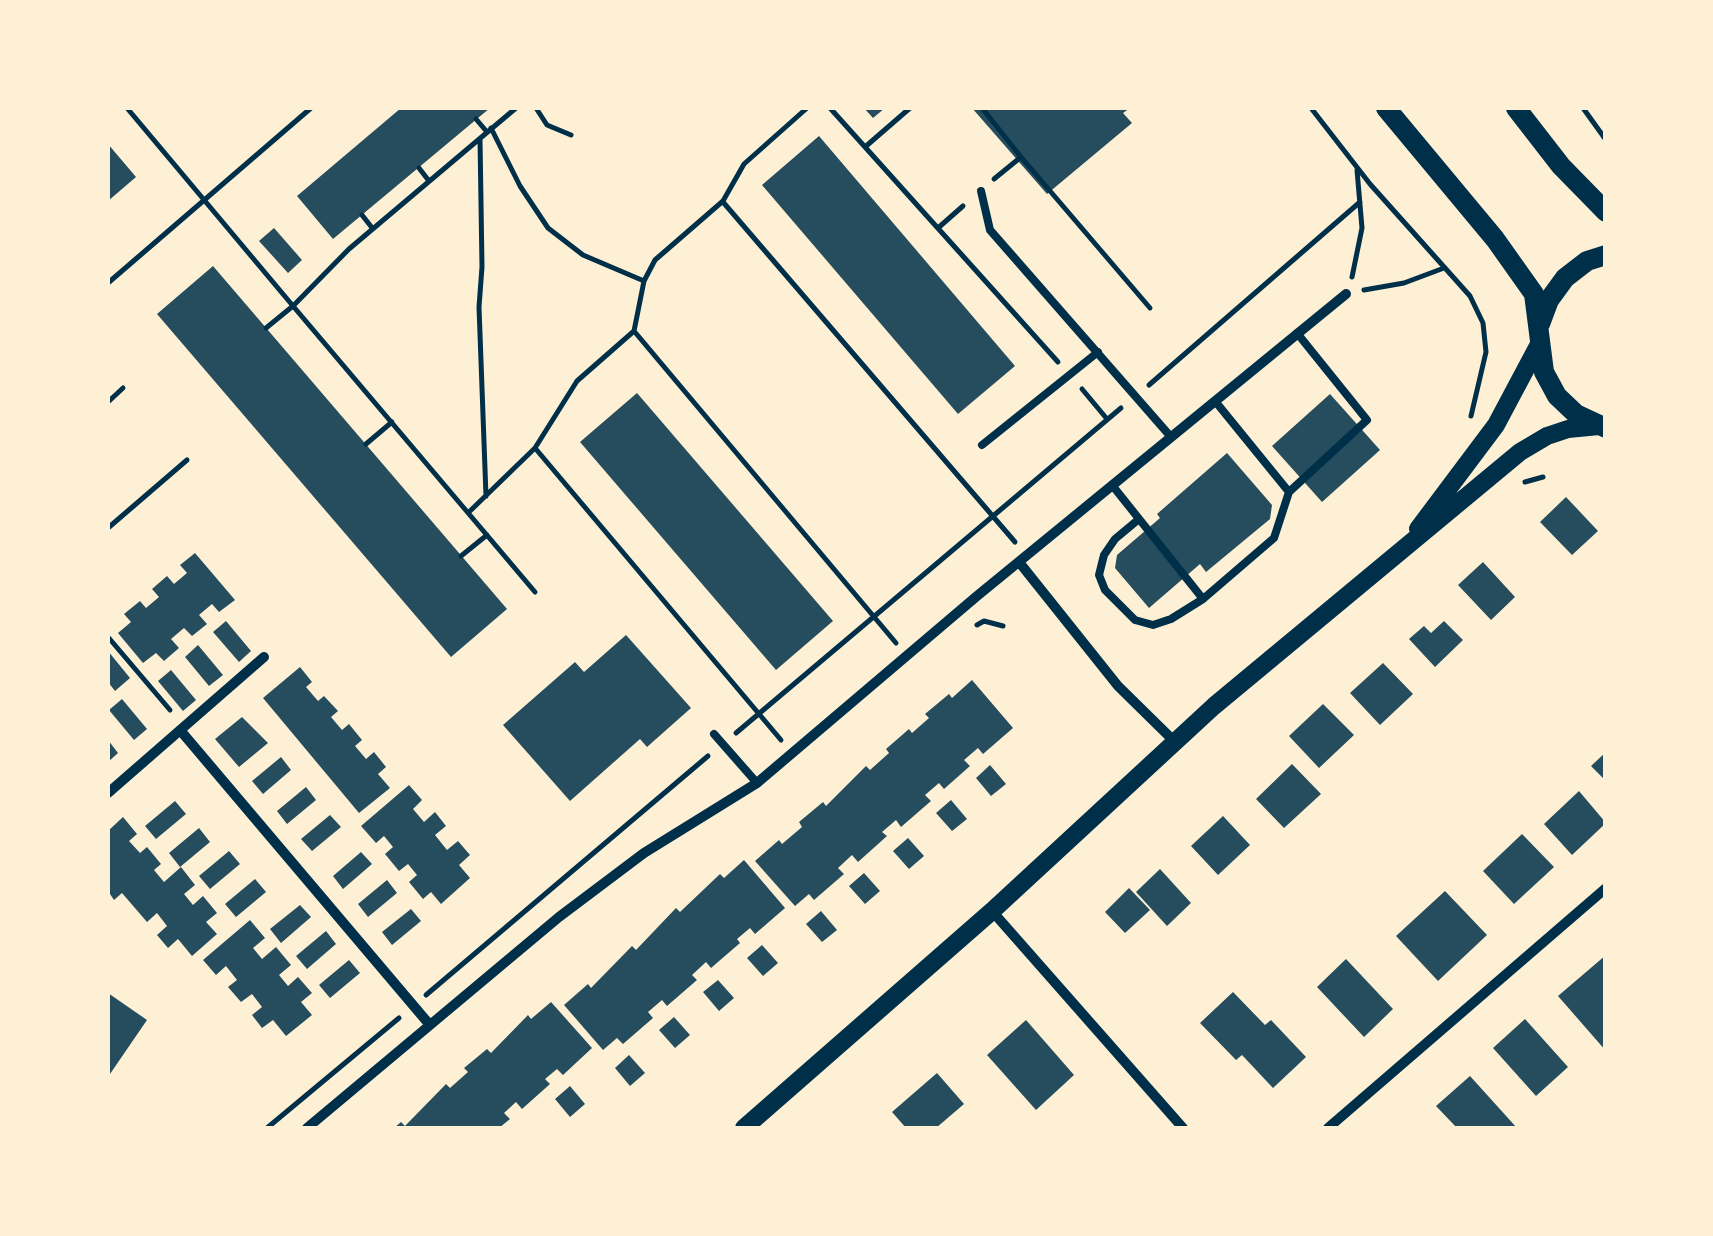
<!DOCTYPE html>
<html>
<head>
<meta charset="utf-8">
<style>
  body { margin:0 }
  #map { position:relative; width:1713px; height:1236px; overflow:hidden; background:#fdf0d5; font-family:"Varela Round",sans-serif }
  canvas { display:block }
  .frame { position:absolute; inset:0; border:110px solid #fdf0d5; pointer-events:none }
</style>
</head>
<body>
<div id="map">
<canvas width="1713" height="1236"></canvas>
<div class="frame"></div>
</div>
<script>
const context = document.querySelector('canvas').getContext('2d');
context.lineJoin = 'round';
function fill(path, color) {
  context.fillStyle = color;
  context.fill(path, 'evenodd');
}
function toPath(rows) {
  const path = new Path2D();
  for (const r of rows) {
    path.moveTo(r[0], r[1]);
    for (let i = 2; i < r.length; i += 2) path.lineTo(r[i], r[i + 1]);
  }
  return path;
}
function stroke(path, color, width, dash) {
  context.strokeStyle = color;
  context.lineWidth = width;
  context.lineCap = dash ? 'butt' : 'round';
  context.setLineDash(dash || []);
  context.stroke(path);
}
const building = toPath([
  [401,108,490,108,333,239,297,196],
  [864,108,885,108,873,118],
  [972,108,1130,108,1123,113,1132,123,1047,194],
  [819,136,1015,366,958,414,762,185],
  [108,144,136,177,108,201],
  [274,228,302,260,288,273,259,241],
  [213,266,507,609,451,657,157,314],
  [637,393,833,621,776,670,580,442],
  [1330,394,1380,450,1322,502,1272,446],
  [1227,453,1272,505,1270,519,1206,572,1200,564,1149,608,1115,568,1117,555,1160,518,1157,514],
  [1566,497,1598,531,1572,555,1540,522],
  [195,553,235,600,219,612,212,604,199,615,207,624,192,636,184,628,171,639,179,648,164,661,156,653,143,663,118,633,131,622,124,614,140,601,146,608,159,597,152,589,167,576,174,584,187,573,180,565],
  [1483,562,1515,597,1491,620,1458,585],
  [226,621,251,651,239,662,213,632],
  [1444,621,1463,640,1435,667,1409,639,1424,626,1431,633],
  [626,635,691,708,647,747,640,739,570,801,503,725,575,662,584,672],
  [198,645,223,675,209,686,185,657],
  [108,651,130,678,115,691,108,682],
  [1383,663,1413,694,1380,725,1350,693],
  [300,667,312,682,306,687,318,701,324,696,338,711,331,717,342,730,349,724,362,740,355,746,366,759,374,752,386,767,378,774,390,788,359,813,263,698],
  [171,670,196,700,183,711,158,681],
  [972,680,1013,728,983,754,978,748,964,760,970,766,944,789,939,783,925,795,931,801,901,827,896,820,882,832,887,836,858,862,852,855,838,868,844,874,814,900,809,894,795,906,755,861,779,840,782,844,802,827,799,822,823,802,826,806,866,766,870,770,889,753,886,749,909,729,912,733,929,718,925,714,949,694,952,698],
  [122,699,147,729,134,740,109,710],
  [1323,704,1354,735,1319,768,1289,736],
  [242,717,268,743,239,767,215,739],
  [108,740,118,753,108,762],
  [1606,752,1606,781,1591,766],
  [281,757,291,770,263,794,252,781],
  [1292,764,1321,794,1284,828,1256,799],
  [990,765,1006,784,991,796,976,778],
  [409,785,422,800,413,809,424,822,435,812,446,826,435,835,447,850,458,841,470,855,459,865,470,878,441,904,431,892,423,899,409,882,417,875,408,864,399,871,385,854,393,847,384,836,376,843,361,826],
  [306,787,316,800,287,824,277,811],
  [1579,791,1606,823,1572,855,1544,824],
  [951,800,967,819,952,831,936,813],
  [175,801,186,814,156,839,145,826],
  [330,815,341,827,312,851,301,839],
  [1223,816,1250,845,1218,875,1191,846],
  [123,817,137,834,129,841,140,853,147,847,161,864,154,870,164,882,181,867,195,885,184,894,193,905,203,896,217,913,206,922,217,934,192,956,178,939,168,948,157,935,167,926,157,913,147,922,122,893,114,900,108,891,110,878,108,831],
  [199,828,210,842,180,867,169,853],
  [1522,834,1554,867,1514,904,1483,871],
  [908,838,924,856,909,869,893,851],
  [229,851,240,864,210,889,199,876],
  [361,852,372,864,343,889,333,876],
  [744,860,785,908,755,934,750,928,737,939,740,943,711,968,706,962,692,975,697,980,667,1006,662,1000,648,1012,653,1018,623,1044,617,1038,603,1050,564,1005,588,984,591,988,632,946,636,950,676,908,680,912,720,874,724,878],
  [1160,869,1191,903,1167,926,1136,892],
  [864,873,880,891,865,904,849,886],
  [255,879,266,892,236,917,225,904],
  [387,880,397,893,368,917,358,904],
  [1129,888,1150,910,1125,933,1105,912],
  [1445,891,1487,935,1438,981,1396,936],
  [300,905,311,917,281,943,270,929],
  [411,909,421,921,392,945,382,932],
  [821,911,837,930,822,942,806,924],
  [250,920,265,938,253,948,262,959,276,947,291,965,279,975,288,986,298,977,312,993,301,1002,312,1015,286,1036,273,1020,262,1028,252,1015,262,1007,252,994,241,1002,228,987,237,980,226,966,216,975,203,960],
  [326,931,336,944,307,969,296,956],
  [762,945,778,963,763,976,747,958],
  [1606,955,1606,1051,1558,996],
  [1346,959,1393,1009,1364,1037,1317,987],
  [349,960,360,973,330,998,319,985],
  [718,980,734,998,719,1011,703,992],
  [1233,992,1265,1025,1271,1020,1306,1057,1273,1088,1242,1055,1236,1060,1200,1023],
  [108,993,147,1020,110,1074,108,1072],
  [551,1002,592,1048,563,1075,557,1069,545,1079,550,1084,522,1109,516,1102,504,1113,510,1119,499,1128,394,1128,401,1122,405,1126,446,1084,450,1088,468,1072,464,1068,487,1049,491,1053,528,1015,531,1019],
  [674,1017,690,1035,675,1048,659,1030],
  [1525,1019,1568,1067,1536,1096,1493,1048],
  [1026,1020,1074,1075,1036,1110,987,1055],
  [629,1055,645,1073,630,1086,615,1068],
  [937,1073,964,1104,936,1128,906,1128,892,1112],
  [1470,1076,1517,1128,1457,1128,1436,1106],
  [570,1086,585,1104,570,1117,555,1099]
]);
const path = toPath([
  [127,108,293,306,266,328],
  [516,108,349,249,293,306,535,592],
  [536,108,547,125,571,135],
  [830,108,1058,362],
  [982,108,1021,157,994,179],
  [1311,108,1370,184,1470,296,1483,323,1486,352,1471,416],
  [1583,108,1606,140],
  [476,119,487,132],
  [491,128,520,186,548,228,583,255,644,281],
  [480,139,482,267,479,307,486,496],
  [865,147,910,108],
  [1021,157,1150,308],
  [419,168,429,181],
  [723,202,1015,542],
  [362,215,373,229],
  [938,228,963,206],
  [1352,277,1362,228,1357,170],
  [108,283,311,108],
  [1364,290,1404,283,1444,268],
  [634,331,896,643],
  [1149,385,1360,202],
  [1082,389,1107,419],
  [108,402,123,388],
  [366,444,392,422],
  [1525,482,1543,477],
  [469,512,535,448],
  [108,528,187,460],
  [461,556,487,535],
  [977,625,984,621,1003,626],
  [108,637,170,710],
  [736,733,1121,408],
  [781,740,535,448,577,381,634,331,644,281,655,260,723,201,744,164,807,108],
  [426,995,708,756],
  [267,1128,399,1018]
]);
const service = toPath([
  [981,191,990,230,1171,437],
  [1215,401,1289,492,1367,420,1297,333],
  [982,445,1098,352],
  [1112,485,1203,599,1274,538,1289,492],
  [1139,519,1115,539,1104,555,1099,575,1105,590,1135,620,1153,625,1171,619,1203,599],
  [714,734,757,783]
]);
const minor = toPath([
  [1019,562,1118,686,1176,743],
  [180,730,429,1024],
  [108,793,264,657],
  [992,911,1183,1128],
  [307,1128,559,917,644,853,757,783,977,596,1346,294],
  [1328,1128,1606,888]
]);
const tertiary = toPath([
  [1418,529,1496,425,1538,346],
  [744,1128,992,911,1214,706,1520,452,1547,436,1568,429,1599,426]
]);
const secondary = toPath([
  [1386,108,1495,239,1534,294,1544,372,1557,396,1576,414,1606,428],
  [1516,108,1561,166,1606,212],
  [1540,324,1549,300,1565,278,1587,261,1606,255]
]);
fill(building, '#264d5e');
stroke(path, '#003049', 5);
stroke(service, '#003049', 8);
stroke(minor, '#003049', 10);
stroke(tertiary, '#003049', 18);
stroke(secondary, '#003049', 20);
</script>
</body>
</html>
